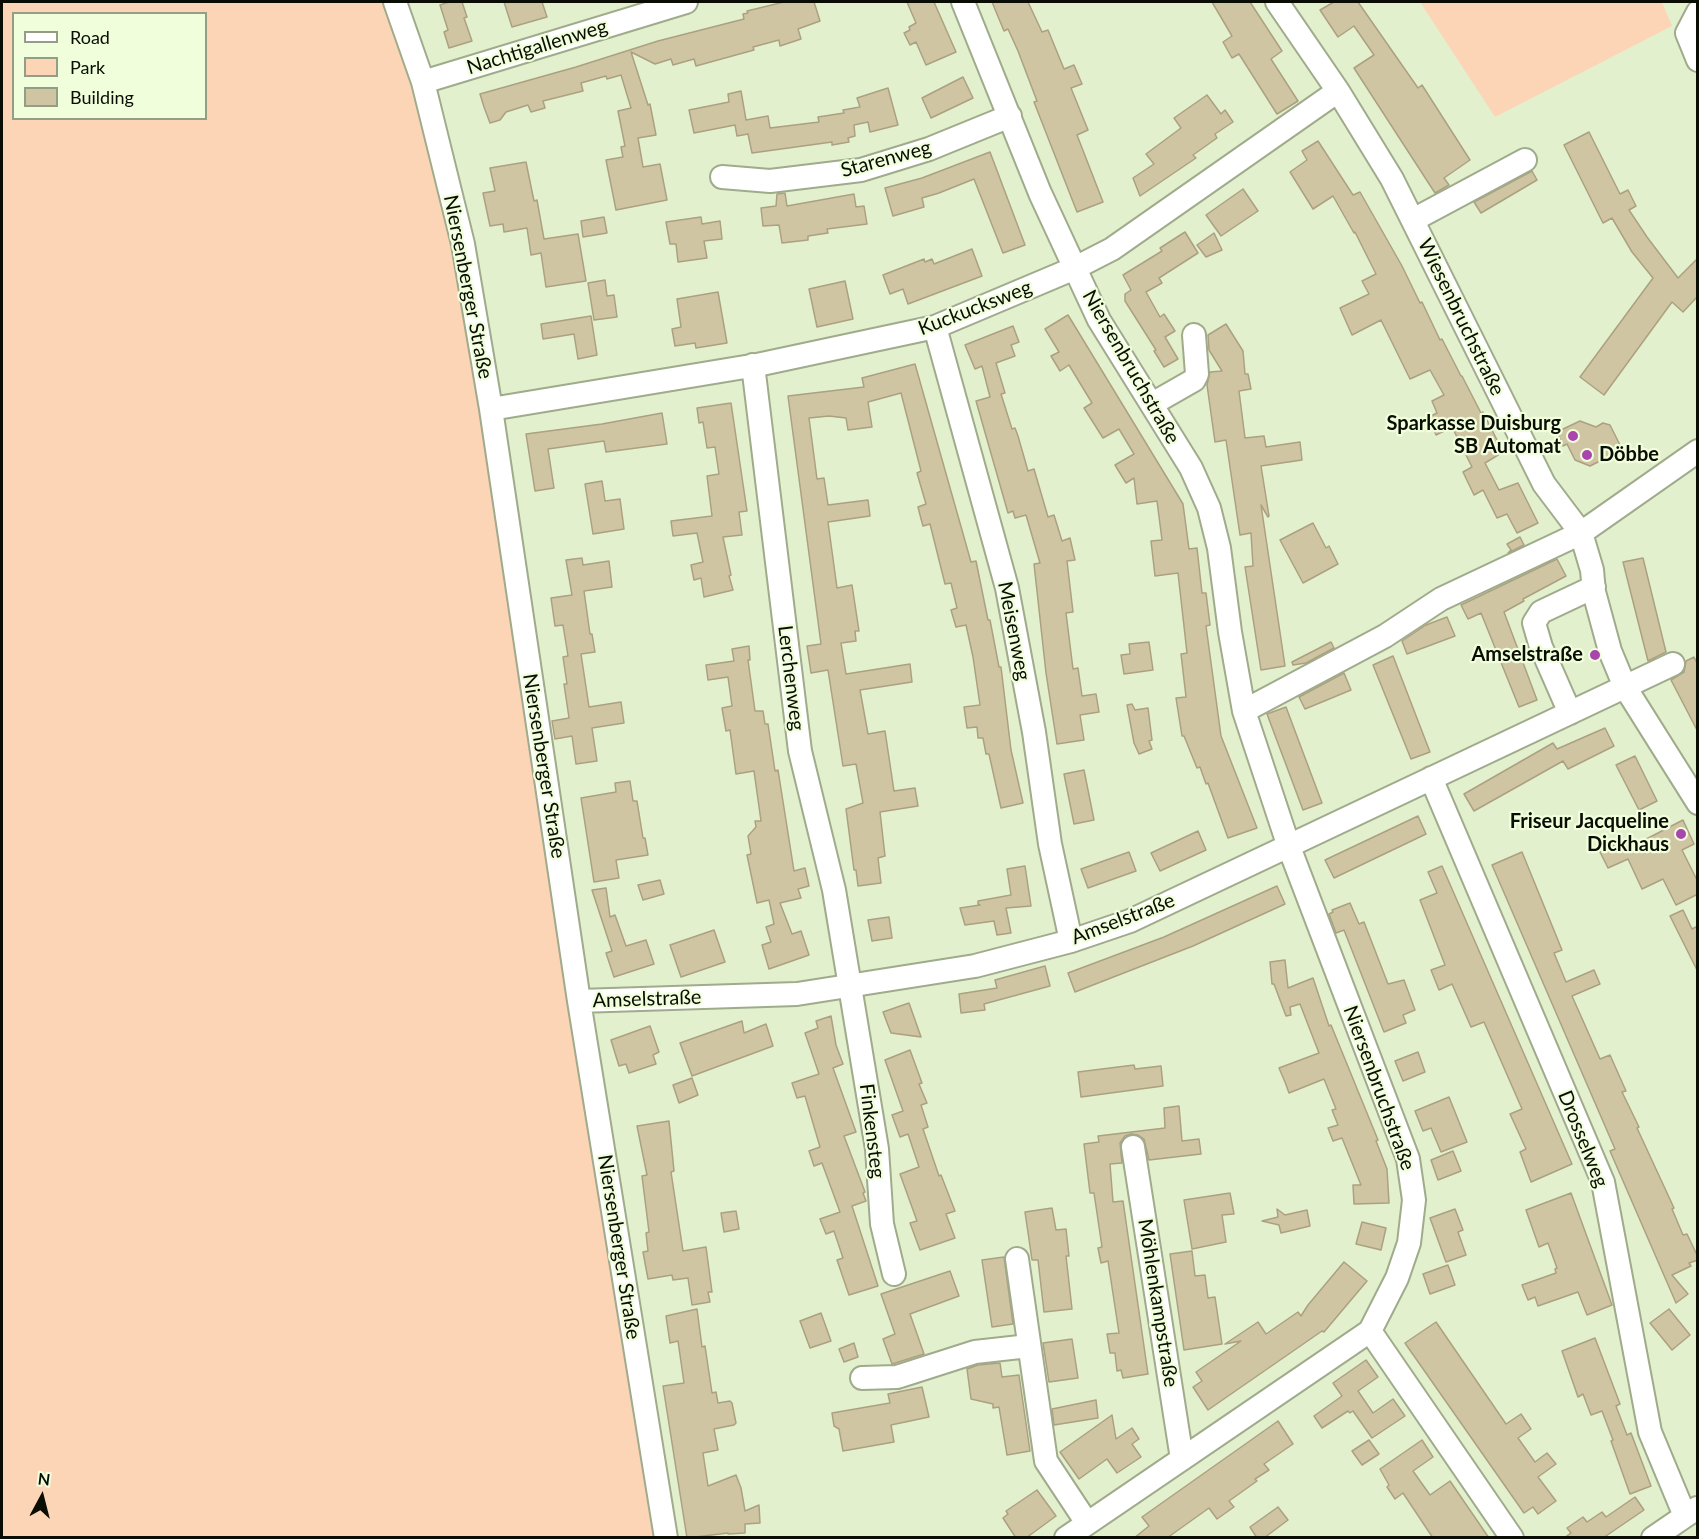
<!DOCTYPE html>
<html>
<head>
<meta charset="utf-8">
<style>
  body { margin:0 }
  #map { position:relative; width:1699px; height:1539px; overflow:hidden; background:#e3f0ce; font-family:Lato,sans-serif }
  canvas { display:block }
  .frame { position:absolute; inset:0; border:3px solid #0a0d04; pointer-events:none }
  .legend { position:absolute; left:12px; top:12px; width:195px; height:108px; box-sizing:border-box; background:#f0fedb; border:2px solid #949e85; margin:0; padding:8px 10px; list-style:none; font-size:18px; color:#0a0d04 }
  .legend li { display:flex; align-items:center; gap:12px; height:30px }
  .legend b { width:30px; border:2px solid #949e85 }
  .north { position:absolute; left:12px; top:1467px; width:60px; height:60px; -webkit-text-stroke:4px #f0fedb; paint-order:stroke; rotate:7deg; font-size:16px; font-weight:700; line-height:24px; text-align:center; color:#0a0d04 }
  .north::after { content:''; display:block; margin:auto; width:21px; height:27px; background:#0a0d04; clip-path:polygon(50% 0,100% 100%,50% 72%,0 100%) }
</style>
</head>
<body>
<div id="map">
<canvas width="1699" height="1539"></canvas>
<div class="frame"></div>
<ul class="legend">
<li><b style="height:8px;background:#fff"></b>Road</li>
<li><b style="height:16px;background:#fbd5b5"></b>Park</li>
<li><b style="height:16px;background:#d0c5a3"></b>Building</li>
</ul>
<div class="north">N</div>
</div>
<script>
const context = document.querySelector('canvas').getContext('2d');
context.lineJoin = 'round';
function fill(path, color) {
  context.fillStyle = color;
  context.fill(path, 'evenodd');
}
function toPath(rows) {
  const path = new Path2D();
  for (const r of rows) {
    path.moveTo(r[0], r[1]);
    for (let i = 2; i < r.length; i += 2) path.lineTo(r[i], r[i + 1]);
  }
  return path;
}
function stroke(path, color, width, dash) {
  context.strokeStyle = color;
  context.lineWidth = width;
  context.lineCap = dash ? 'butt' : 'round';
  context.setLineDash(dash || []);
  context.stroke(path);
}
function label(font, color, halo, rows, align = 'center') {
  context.font = font + ' Lato,sans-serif';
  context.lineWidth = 4.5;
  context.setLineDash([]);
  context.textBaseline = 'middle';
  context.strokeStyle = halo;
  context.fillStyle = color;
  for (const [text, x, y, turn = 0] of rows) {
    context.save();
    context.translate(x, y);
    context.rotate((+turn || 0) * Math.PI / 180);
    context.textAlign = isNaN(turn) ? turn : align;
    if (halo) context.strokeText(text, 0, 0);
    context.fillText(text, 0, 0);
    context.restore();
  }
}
const green = toPath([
  [2,2,391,2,419,89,492,408,661,1537,2,1537],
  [14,14,206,14,206,118,14,118],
  [1420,2,1662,2,1672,26,1495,117]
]);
const building = toPath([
  [449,2,462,2,467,17,464,18,472,41,449,48,444,32,448,30,440,5,449,2],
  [504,2,542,2,547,17,512,27,504,2],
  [784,2,814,2,820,21,798,29,801,39,780,46,779,40,753,47,754,50,696,66,694,59,673,65,671,59,655,64,631,52,648,105,650,104,656,135,638,138,643,167,660,164,667,200,616,210,606,160,623,157,621,147,625,146,618,111,631,108,621,75,607,79,606,76,581,83,583,91,543,101,545,108,531,112,528,105,506,112,500,120,490,123,484,107,480,94,576,67,658,41,744,19,743,14,748,13,747,11,784,2],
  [907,2,934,2,956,52,926,65,916,42,910,45,904,33,910,30,909,27,916,23,907,2],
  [992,2,1028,2,1042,32,1048,30,1064,69,1074,65,1082,84,1071,88,1088,130,1077,135,1103,202,1077,212,1034,102,1037,101,1018,51,1008,29,1004,31,992,2],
  [1212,2,1250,2,1282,51,1271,59,1298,101,1277,114,1239,54,1232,58,1223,42,1232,36,1212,2],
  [1334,2,1358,2,1418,88,1422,85,1470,160,1444,178,1449,185,1435,193,1354,68,1374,55,1354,26,1338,37,1320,10,1334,2],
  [963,77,973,98,931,118,922,98,963,77],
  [888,88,898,125,870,132,868,122,854,125,855,136,848,138,849,142,832,145,832,142,752,153,748,134,737,136,735,125,694,133,689,110,729,102,728,94,741,91,746,120,768,116,770,128,819,122,818,117,844,113,843,110,860,107,857,98,888,88],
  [1207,95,1221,114,1225,110,1233,122,1215,134,1217,138,1193,155,1196,158,1140,196,1133,178,1154,164,1146,154,1181,128,1174,118,1207,95],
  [1589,132,1620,194,1628,190,1636,206,1629,210,1647,237,1678,278,1698,258,1698,296,1683,312,1672,302,1604,395,1580,377,1653,278,1632,252,1612,218,1603,223,1564,145,1589,132],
  [1318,141,1353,195,1360,192,1402,266,1420,303,1422,302,1440,340,1442,339,1461,376,1462,376,1481,413,1483,412,1503,452,1485,463,1499,490,1518,483,1538,523,1517,533,1507,514,1497,518,1483,490,1474,495,1463,472,1472,467,1452,427,1436,435,1429,417,1437,413,1432,401,1444,395,1430,370,1410,379,1381,320,1352,335,1340,308,1369,294,1362,281,1376,274,1355,232,1354,233,1333,196,1313,209,1290,172,1307,160,1302,151,1318,141],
  [990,152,1025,245,1003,253,974,179,939,193,922,198,924,207,893,216,885,188,922,178,990,152],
  [526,162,534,201,537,200,544,239,578,234,586,281,546,287,541,253,531,255,527,228,504,232,503,224,490,226,483,193,495,191,490,168,526,162],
  [1532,171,1537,180,1481,213,1474,202,1532,171],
  [1243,189,1258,211,1221,236,1206,215,1243,189],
  [785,193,787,206,854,194,856,207,864,206,867,224,827,229,828,233,808,236,808,240,782,243,779,225,763,226,761,208,776,206,777,194,785,193],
  [604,217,607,233,583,237,581,221,604,217],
  [701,217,702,224,720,221,722,239,704,241,707,258,678,262,676,244,670,244,666,222,701,217],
  [1185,232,1198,253,1159,278,1162,283,1146,292,1160,317,1164,314,1175,331,1165,337,1178,359,1164,367,1154,351,1156,350,1125,301,1125,294,1131,290,1123,275,1162,251,1160,248,1185,232],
  [1214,233,1222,250,1206,257,1197,245,1214,233],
  [972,249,982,276,908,304,903,289,890,294,883,275,924,259,925,262,932,259,934,264,972,249],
  [605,280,607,296,614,295,617,317,594,320,588,283,605,280],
  [845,281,853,319,817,327,809,289,845,281],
  [718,292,727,343,696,348,695,343,675,346,672,329,681,327,677,299,718,292],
  [1068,315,1183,504,1189,549,1197,548,1202,593,1206,593,1210,625,1206,626,1221,736,1257,828,1228,838,1208,783,1206,784,1200,767,1197,768,1184,736,1182,736,1176,698,1186,697,1181,654,1187,653,1178,573,1155,576,1151,541,1162,540,1157,501,1137,504,1134,478,1126,483,1115,465,1134,454,1119,429,1103,438,1084,408,1092,403,1069,365,1060,371,1051,356,1059,352,1045,329,1068,315],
  [591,316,597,355,578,359,574,334,543,339,541,324,591,316],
  [1226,324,1243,351,1245,374,1248,374,1251,389,1239,391,1245,438,1264,436,1266,447,1300,442,1302,460,1261,466,1269,516,1268,517,1261,505,1285,666,1261,670,1245,567,1253,566,1251,533,1240,535,1226,440,1215,442,1207,385,1210,372,1222,371,1209,350,1208,335,1226,324],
  [1013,326,1019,342,1011,345,1015,356,996,363,1005,393,1001,394,1012,429,1015,428,1018,436,1028,471,1034,469,1048,517,1054,515,1062,541,1070,538,1075,560,1067,561,1073,612,1066,613,1073,669,1078,668,1082,696,1096,694,1099,712,1080,715,1084,740,1057,744,1046,673,1034,564,1040,563,1026,515,1015,518,1013,511,1008,513,976,401,990,397,982,366,975,369,965,345,1013,326],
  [915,364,971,562,976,561,988,620,990,620,999,667,1001,667,1011,750,1023,803,1001,808,989,754,986,754,983,738,978,738,977,727,967,728,964,707,980,705,973,657,966,625,956,627,951,610,957,608,951,583,945,584,930,524,923,526,920,515,918,507,926,504,917,473,921,471,901,393,868,402,872,427,848,430,846,418,829,416,809,418,817,479,824,478,828,505,868,500,870,516,828,522,837,588,852,585,859,631,855,631,856,641,841,643,846,674,910,664,912,682,860,690,868,734,885,731,894,791,915,788,918,806,880,812,885,856,878,858,881,883,858,886,856,870,854,870,846,809,863,803,856,764,843,766,828,670,811,673,807,646,821,644,788,396,864,387,862,378,915,364],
  [731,403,747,511,739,512,742,535,723,537,731,575,729,576,733,590,704,597,701,578,694,580,691,565,703,562,697,533,673,536,671,521,712,516,707,476,719,474,715,447,707,448,703,422,699,423,697,408,731,403],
  [662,413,667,444,606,452,604,441,548,449,554,488,535,491,526,434,602,424,662,413],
  [1580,421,1596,427,1603,423,1610,425,1620,445,1618,452,1590,466,1575,460,1567,444,1563,446,1559,437,1561,430,1580,421],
  [602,481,605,501,620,499,624,529,593,534,585,484,602,481],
  [1313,523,1326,548,1329,546,1338,564,1303,583,1280,540,1313,523],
  [1520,537,1524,545,1508,553,1511,550,1507,544,1520,537],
  [582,558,583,565,609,561,612,587,584,591,590,634,592,634,595,652,581,654,589,707,621,702,624,723,592,728,597,761,576,764,572,736,555,739,552,721,569,718,564,684,567,684,563,657,568,656,563,625,555,626,551,598,572,595,566,560,582,558],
  [1643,558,1666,652,1648,661,1623,562,1643,558],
  [1557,559,1566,576,1523,599,1524,601,1504,612,1537,700,1519,707,1481,613,1468,619,1461,605,1557,559],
  [1447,617,1455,636,1407,654,1402,641,1426,625,1447,617],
  [1149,642,1153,670,1124,674,1121,655,1130,654,1129,644,1149,642],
  [1331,642,1334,648,1306,663,1293,665,1292,662,1331,642],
  [749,646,750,660,748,660,755,711,763,711,765,724,768,724,775,771,778,770,794,871,805,868,809,886,798,889,801,898,780,903,792,934,801,931,809,955,769,969,762,945,771,942,766,927,774,924,769,900,757,903,747,855,751,854,748,836,756,827,755,821,761,821,754,771,736,774,730,730,726,731,722,708,732,706,728,677,708,680,706,665,734,661,732,649,749,646],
  [1393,656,1430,752,1411,759,1373,665,1393,656],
  [1694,657,1698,665,1698,732,1671,680,1684,672,1686,661,1694,657],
  [1344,673,1351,690,1305,709,1299,697,1344,673],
  [1132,704,1135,710,1148,708,1152,740,1149,741,1152,749,1139,754,1134,743,1127,705,1132,704],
  [1286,707,1322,803,1303,810,1267,714,1286,707],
  [1605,728,1614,746,1568,769,1563,761,1474,811,1464,794,1553,743,1557,749,1605,728],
  [1635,756,1657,801,1639,810,1616,765,1635,756],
  [1084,770,1094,820,1074,824,1064,774,1084,770],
  [630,781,633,801,637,801,643,838,645,838,648,855,616,860,619,878,594,882,581,798,616,792,615,783,630,781],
  [1418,816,1426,834,1334,878,1325,860,1418,816],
  [1683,820,1694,844,1682,850,1698,882,1698,894,1676,905,1663,879,1642,889,1628,859,1608,868,1600,852,1625,839,1629,848,1683,820],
  [1198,831,1206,850,1160,871,1151,853,1198,831],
  [1129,852,1136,871,1088,888,1081,869,1129,852],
  [1522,852,1562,950,1554,953,1566,982,1594,970,1600,984,1572,996,1600,1059,1610,1055,1626,1091,1622,1092,1639,1127,1637,1128,1674,1208,1672,1209,1683,1235,1687,1234,1698,1257,1698,1260,1689,1263,1691,1266,1672,1275,1688,1294,1676,1303,1610,1151,1615,1149,1492,865,1522,852],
  [1025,866,1031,906,1006,908,1011,933,997,935,994,921,965,925,960,908,980,905,978,904,978,901,1011,895,1007,869,1025,866],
  [1442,866,1572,1164,1531,1182,1520,1152,1526,1149,1510,1114,1522,1109,1484,1022,1471,1027,1452,984,1439,990,1431,970,1445,965,1420,900,1437,893,1428,872,1442,866],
  [660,880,664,894,643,900,638,885,660,880],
  [1277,886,1285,904,1193,946,1075,992,1068,973,1164,937,1277,886],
  [606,888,610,917,615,915,626,946,646,940,654,964,614,977,606,953,612,951,592,890,606,888],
  [1350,903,1359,924,1364,922,1388,984,1404,980,1415,1010,1403,1015,1406,1023,1384,1032,1344,930,1336,933,1329,914,1333,912,1332,910,1350,903],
  [1683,910,1692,929,1698,926,1698,972,1670,916,1683,910],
  [889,917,892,938,872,941,868,920,889,917],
  [714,930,725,962,681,977,670,945,714,930],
  [1285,960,1288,988,1313,978,1329,1026,1331,1025,1378,1140,1376,1141,1387,1169,1389,1203,1354,1204,1353,1185,1361,1185,1342,1138,1333,1141,1328,1128,1338,1125,1332,1110,1336,1109,1324,1079,1289,1093,1285,1082,1279,1068,1319,1053,1300,1004,1290,1007,1291,1015,1286,1016,1274,984,1272,984,1270,962,1285,960],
  [1045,966,1050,986,984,1004,985,1010,961,1013,959,994,997,988,995,980,1045,966],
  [909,1003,921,1037,891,1033,883,1012,909,1003],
  [831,1016,836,1045,843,1064,833,1068,856,1132,844,1136,865,1192,863,1193,866,1201,852,1206,878,1286,849,1295,837,1260,843,1258,834,1231,826,1234,820,1219,840,1212,822,1163,814,1166,809,1151,820,1147,805,1096,797,1098,792,1083,819,1074,805,1033,818,1028,816,1021,831,1016],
  [742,1021,744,1033,766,1024,773,1046,692,1076,680,1043,742,1021],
  [650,1026,659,1052,653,1055,656,1064,629,1073,626,1064,619,1066,611,1040,650,1026],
  [910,1050,922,1083,919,1084,927,1103,921,1105,928,1127,923,1129,939,1176,941,1175,955,1211,946,1214,955,1238,920,1250,910,1223,917,1221,900,1174,919,1167,908,1134,900,1137,892,1115,903,1111,885,1060,910,1050],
  [1418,1052,1425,1072,1403,1081,1395,1061,1418,1052],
  [1134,1065,1135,1069,1161,1066,1163,1086,1081,1097,1078,1072,1134,1065],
  [692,1078,698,1095,679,1103,673,1085,692,1078],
  [1449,1097,1467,1142,1441,1152,1431,1128,1423,1131,1415,1111,1449,1097],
  [1179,1106,1182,1141,1199,1139,1201,1154,1149,1160,1144,1139,1138,1135,1131,1134,1125,1136,1120,1143,1122,1163,1110,1164,1113,1202,1123,1201,1148,1374,1123,1378,1121,1370,1117,1371,1115,1353,1110,1353,1107,1334,1119,1333,1108,1261,1101,1263,1098,1248,1102,1247,1094,1193,1090,1193,1084,1144,1099,1142,1098,1136,1165,1128,1164,1108,1179,1106],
  [669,1121,674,1171,671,1172,683,1251,706,1247,712,1292,708,1292,710,1302,692,1305,688,1278,673,1280,672,1275,648,1279,643,1252,648,1251,646,1233,649,1232,642,1176,647,1175,637,1126,669,1121],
  [1453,1151,1461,1171,1438,1180,1431,1160,1453,1151],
  [1230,1193,1234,1214,1222,1215,1226,1242,1192,1249,1184,1200,1230,1193],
  [1571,1193,1612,1305,1587,1315,1578,1292,1538,1306,1535,1297,1528,1300,1522,1285,1556,1273,1555,1269,1557,1268,1548,1243,1539,1247,1526,1210,1571,1193],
  [1052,1208,1056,1230,1066,1229,1069,1256,1066,1256,1072,1309,1044,1312,1038,1260,1032,1260,1025,1212,1052,1208],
  [1277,1209,1285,1215,1307,1210,1310,1226,1281,1233,1279,1225,1262,1221,1278,1217,1277,1209],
  [1455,1209,1463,1230,1458,1232,1466,1255,1446,1262,1430,1218,1455,1209],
  [736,1211,739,1229,724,1232,721,1213,736,1211],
  [1362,1222,1386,1228,1381,1250,1356,1244,1362,1222],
  [1192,1251,1195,1276,1205,1275,1208,1298,1215,1297,1222,1344,1184,1350,1170,1254,1192,1251],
  [1004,1257,1013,1324,992,1327,982,1260,1004,1257],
  [1344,1262,1367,1281,1324,1332,1322,1331,1208,1410,1193,1387,1202,1381,1196,1372,1241,1341,1225,1344,1258,1322,1266,1334,1298,1312,1301,1316,1308,1305,1344,1262],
  [1448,1265,1455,1285,1430,1294,1423,1274,1448,1265],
  [950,1271,959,1296,910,1314,924,1354,892,1364,883,1339,895,1334,881,1294,950,1271],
  [697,1309,702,1347,705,1346,712,1393,716,1392,718,1403,730,1401,732,1403,736,1423,734,1425,714,1429,718,1450,703,1453,708,1486,736,1475,741,1488,745,1511,759,1505,760,1523,745,1524,745,1533,728,1534,728,1533,687,1538,663,1386,684,1383,678,1341,670,1343,666,1316,697,1309],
  [1669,1309,1690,1335,1672,1350,1650,1323,1669,1309],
  [821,1313,831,1341,810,1348,800,1321,821,1313],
  [1436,1322,1506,1424,1521,1414,1531,1429,1518,1438,1535,1462,1547,1453,1556,1464,1538,1477,1556,1501,1538,1514,1533,1507,1524,1513,1407,1346,1405,1343,1436,1322],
  [1595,1338,1620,1404,1616,1406,1627,1435,1631,1433,1651,1486,1630,1494,1611,1441,1613,1440,1602,1411,1591,1415,1583,1394,1578,1397,1562,1351,1595,1338],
  [1072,1339,1078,1378,1049,1382,1043,1343,1072,1339],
  [854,1343,858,1357,844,1362,839,1349,854,1343],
  [1366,1360,1378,1377,1358,1391,1373,1413,1393,1399,1405,1416,1372,1438,1353,1411,1350,1413,1348,1411,1322,1428,1314,1416,1342,1396,1333,1383,1366,1360],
  [1000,1363,1002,1377,1019,1375,1030,1451,1007,1455,999,1407,993,1408,993,1404,971,1399,967,1369,978,1365,1000,1363],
  [922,1387,929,1417,891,1425,894,1442,843,1451,839,1429,834,1426,832,1413,890,1403,888,1394,922,1387],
  [1096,1400,1098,1418,1054,1425,1052,1409,1096,1400],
  [1112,1415,1116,1439,1132,1428,1139,1439,1132,1444,1141,1457,1117,1473,1107,1459,1079,1479,1060,1452,1112,1415],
  [1278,1421,1293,1444,1264,1464,1269,1470,1255,1479,1257,1481,1229,1501,1234,1507,1217,1519,1209,1508,1167,1538,1134,1538,1149,1526,1142,1517,1278,1421],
  [1369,1440,1379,1454,1362,1465,1352,1451,1369,1440],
  [1422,1440,1433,1457,1413,1471,1430,1495,1450,1481,1489,1538,1433,1538,1403,1493,1395,1499,1387,1487,1389,1485,1380,1469,1422,1440],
  [1037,1490,1056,1516,1026,1538,1016,1538,1003,1518,1008,1514,1006,1511,1037,1490],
  [1635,1497,1644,1510,1603,1538,1564,1538,1571,1533,1567,1528,1583,1517,1587,1522,1602,1512,1606,1517,1635,1497],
  [1278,1507,1288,1520,1264,1538,1257,1538,1250,1527,1278,1507]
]);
const minor = toPath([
  [395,2,423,82,463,244,491,409,579,1001,666,1538],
  [963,2,1040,193,1099,320,1191,468,1209,508,1219,548,1230,632,1244,711,1289,847,1408,1159,1414,1200,1409,1243,1397,1278,1370,1331,1066,1538],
  [1277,2,1338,91,1392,179,1544,484,1581,533,1592,570,1594,592,1610,651,1625,687,1698,803],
  [1698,12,1687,33,1698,60],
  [423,82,686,2],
  [722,177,770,181,861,170,929,149,1010,116],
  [1413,220,1525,160],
  [935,327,1007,588,1034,732,1050,844,1071,941],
  [753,365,800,751,834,890,877,1149,882,1224,894,1274],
  [1152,404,1194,380,1197,374,1194,335],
  [491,409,757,365,935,327,1075,268,1112,249,1338,91],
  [1244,711,1385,636,1441,599,1581,533,1698,451],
  [1570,713,1541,647,1534,623,1541,612,1594,587],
  [1431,778,1603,1182,1650,1432,1685,1516],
  [579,1001,797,994,975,966,1071,941,1130,921,1673,664],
  [1133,1147,1182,1459],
  [1017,1259,1046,1461,1087,1523],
  [1370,1331,1512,1538],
  [862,1378,897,1377,975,1352,1029,1346],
  [1653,1538,1697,1508]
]);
const markers = [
  [1573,436,6,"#a846ae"],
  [1587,455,6,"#a846ae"],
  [1595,655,6,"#a846ae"],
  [1681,834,6,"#a846ae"]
];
const streetNames = [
  ["Nachtigallenweg",537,47,-17],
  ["Starenweg",886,159,-15],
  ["Niersenberger Straße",468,287,79],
  ["Kuckucksweg",975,308,-21],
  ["Wiesenbruchstraße",1461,317,64],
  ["Niersenbruchstraße",1131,367,60],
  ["Meisenweg",1014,631,79],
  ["Lerchenweg",791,678,83],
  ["Niersenberger Straße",544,766,81],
  ["Amselstraße",1123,919,-21],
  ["Amselstraße",647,999,-2],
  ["Niersenbruchstraße",1379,1088,70],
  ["Finkensteg",872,1131,83],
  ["Drosselweg",1583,1139,68],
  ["Niersenberger Straße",619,1247,81],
  ["Möhlenkampstraße",1158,1303,81]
];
const poiNames = [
  ["Sparkasse Duisburg",1561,424],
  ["SB Automat",1561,447],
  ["Döbbe",1599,455,"left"],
  ["Amselstraße",1583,655],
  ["Friseur Jacqueline",1669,822],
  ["Dickhaus",1669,845]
];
fill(green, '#fbd5b5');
fill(building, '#d0c5a3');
stroke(building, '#aba180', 1.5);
stroke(minor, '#9fab8b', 26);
stroke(minor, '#fff', 22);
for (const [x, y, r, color] of markers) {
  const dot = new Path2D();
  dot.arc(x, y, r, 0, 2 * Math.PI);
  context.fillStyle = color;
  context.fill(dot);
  stroke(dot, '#f0fedb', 2);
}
label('20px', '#0a0d04', '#f0fedb', streetNames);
label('bold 20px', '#0a0d04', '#f0fedb', poiNames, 'right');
</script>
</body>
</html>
